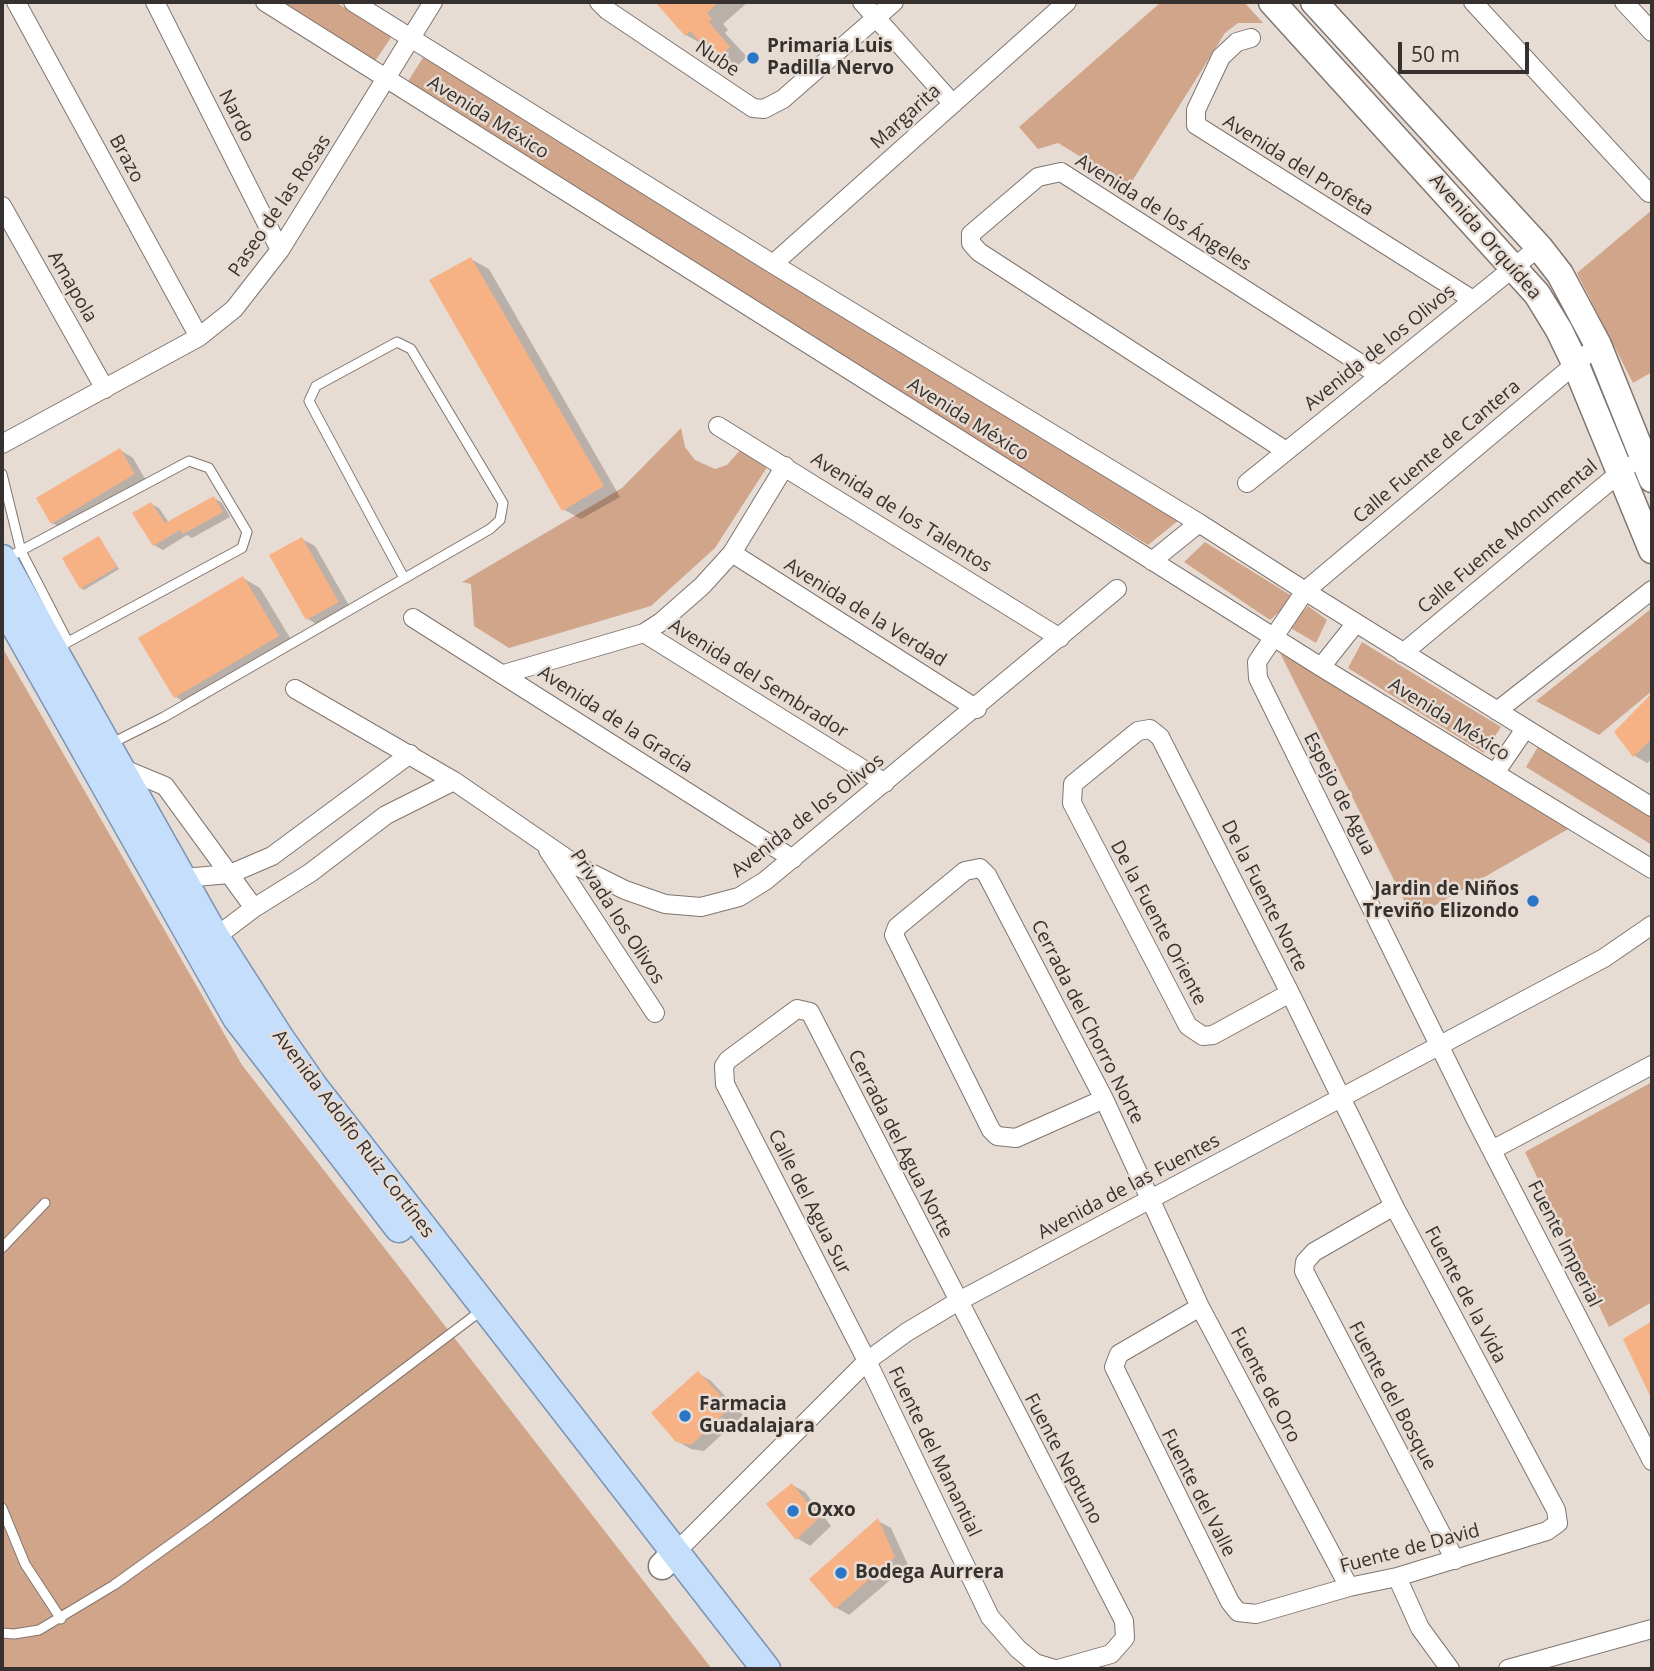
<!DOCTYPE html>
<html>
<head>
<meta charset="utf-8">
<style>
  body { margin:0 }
  #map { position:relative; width:1654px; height:1671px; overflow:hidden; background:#e7dcd4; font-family:"Open Sans",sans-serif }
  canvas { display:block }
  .frame { position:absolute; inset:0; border:4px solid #36312e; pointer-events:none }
  .scale { position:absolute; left:1398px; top:42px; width:131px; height:32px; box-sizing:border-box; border:4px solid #36312e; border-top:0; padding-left:9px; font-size:21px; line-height:24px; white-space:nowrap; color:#36312e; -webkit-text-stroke:5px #e7dcd4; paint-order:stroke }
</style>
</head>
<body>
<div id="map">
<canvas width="1654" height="1671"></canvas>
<div class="frame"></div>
<div class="scale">50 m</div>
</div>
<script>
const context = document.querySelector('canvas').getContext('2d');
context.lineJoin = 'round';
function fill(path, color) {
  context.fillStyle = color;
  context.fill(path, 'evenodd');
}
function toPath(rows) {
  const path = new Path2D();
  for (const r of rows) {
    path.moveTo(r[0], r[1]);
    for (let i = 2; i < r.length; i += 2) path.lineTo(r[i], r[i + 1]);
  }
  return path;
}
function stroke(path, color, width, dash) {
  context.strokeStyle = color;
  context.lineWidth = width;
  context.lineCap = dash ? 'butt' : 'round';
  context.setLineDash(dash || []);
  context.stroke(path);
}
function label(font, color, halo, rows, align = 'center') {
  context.font = font + ' "Open Sans",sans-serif';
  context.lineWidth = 5;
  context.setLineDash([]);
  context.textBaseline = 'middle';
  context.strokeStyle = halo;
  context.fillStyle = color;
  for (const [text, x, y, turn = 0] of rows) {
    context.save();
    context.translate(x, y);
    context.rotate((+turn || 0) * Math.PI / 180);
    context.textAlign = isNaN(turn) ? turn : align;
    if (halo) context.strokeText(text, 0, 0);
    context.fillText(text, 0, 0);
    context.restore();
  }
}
const green = toPath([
  [273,2,335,2,392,36,373,64],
  [1161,2,1244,2,1263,23,1238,23,1225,33,1129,186,1058,143,1038,149,1019,127],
  [424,56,1179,520,1148,545,405,86],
  [1652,210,1652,372,1633,383,1577,273],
  [681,428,685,447,695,460,715,469,727,465,742,448,771,461,715,548,651,606,509,648,474,626,471,584,462,582,622,488],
  [1205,542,1295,598,1270,620,1184,562],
  [1308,606,1327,620,1316,643,1289,627],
  [1652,608,1652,691,1599,735,1536,701],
  [1362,642,1501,727,1484,753,1348,668],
  [2,647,242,1065,712,1669,2,1669],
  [1280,653,1570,828,1413,918],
  [1539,745,1652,813,1652,845,1526,767],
  [1652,1082,1652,1302,1609,1327,1525,1152]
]);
const shadow = toPath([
  [657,2,748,2,723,24,728,30,725,33,747,57,734,69,717,58,704,45,686,35],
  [471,259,489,269,620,497,581,519,563,509],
  [120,450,133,458,147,482,65,530,52,523],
  [214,498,222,503,230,517,192,538,187,535,163,550,154,545,151,504,159,508,169,523],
  [99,538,119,569,84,590,81,588],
  [302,539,315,546,351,609,321,627,308,619,271,556],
  [243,578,260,588,295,646,193,707,176,697],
  [1652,695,1652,759,1647,763,1635,756,1616,732],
  [698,1373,711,1381,743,1415,704,1451,691,1449,677,1441],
  [792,1485,805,1492,831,1526,810,1546,797,1538],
  [878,1521,891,1528,908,1565,849,1615,837,1608,812,1580]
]);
const building = toPath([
  [655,2,719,2,707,13,712,19,709,22,730,47,716,60,690,31,685,36],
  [471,257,604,486,562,511,429,280],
  [120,448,135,474,51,524,36,498],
  [214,496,223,512,183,534,180,530,153,546,132,513,151,502,165,523],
  [99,536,117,567,80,589,62,558],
  [302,537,339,602,306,620,269,555],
  [243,576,279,636,174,698,138,638],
  [1652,693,1652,739,1633,757,1614,732],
  [1652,1321,1652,1400,1623,1339],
  [698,1371,731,1407,691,1445,676,1442,651,1413],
  [792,1483,819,1518,796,1540,766,1504],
  [878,1518,895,1557,835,1609,809,1579]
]);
const lane = toPath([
  [2,474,21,551,68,642,65,644],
  [7,558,189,461,209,468,247,532,242,548,68,642],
  [110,744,164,717,490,529,500,520,503,503,411,349,397,342,316,386,309,401,404,578],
  [2,1248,45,1203],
  [2,1508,25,1564,61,1619],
  [2,1633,14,1634,39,1630,114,1585,210,1516,482,1310]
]);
const street = toPath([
  [16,2,199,337],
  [155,2,280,250],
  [265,2,1321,667,1652,869],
  [353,2,773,264,1199,523,1305,591,1652,807],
  [599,2,607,10,753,108,764,109,783,99,894,2],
  [862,2,953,104],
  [1473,2,1649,193],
  [1624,2,1652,32],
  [1251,38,1237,42,1221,57,1196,110,1196,125,1473,300],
  [2,206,105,389],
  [773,264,1067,2],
  [1598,345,1305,591,1257,662,1258,678,1476,1120,1652,1461],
  [718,426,1060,638],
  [2,444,199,337,234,309,280,250,433,2],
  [1286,451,979,252,971,243,971,234,1038,177,1061,172,1380,376],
  [1247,483,1539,247],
  [732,553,977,709],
  [1152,561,1199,523],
  [413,618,793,859],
  [644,633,885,783],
  [1403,653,1628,466],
  [1321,667,1356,623],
  [504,674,644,633,661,622,702,586,732,553,785,466],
  [295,689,454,781,579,867,625,890,665,904,701,907,739,897,765,881,1117,589],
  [1497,711,1652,590],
  [119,767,165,786,254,908],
  [1495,773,1525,729],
  [548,850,655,1013],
  [177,883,183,878,230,874,272,856,410,754],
  [209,942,254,908,310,873,386,815,454,781],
  [1104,1099,1016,1138,997,1136,991,1130,894,935,897,927,965,871,980,868,987,875,1104,1099,1200,1307,1349,1587],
  [1492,1150,1652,1065],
  [1394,1206,1314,1252,1305,1262,1304,1271,1455,1560],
  [1200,1307,1119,1354,1114,1367,1230,1602,1238,1612,1256,1614,1349,1587,1397,1577,1547,1531,1558,1523,1556,1510,1394,1206,1290,993,1160,737,1150,729,1138,731,1073,784,1072,803,1188,1026,1203,1036,1213,1035,1290,993],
  [675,1553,867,1361,907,1332,957,1302,1604,958,1652,925],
  [1397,1577,1420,1628,1450,1669],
  [1055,1669,1035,1663,1018,1649,990,1617,867,1361,725,1084,724,1066,728,1060,797,1009,810,1012,1124,1621,1125,1638,1111,1654,1058,1669],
  [1508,1669,1652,1629]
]);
const secondary = toPath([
  [1272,2,1537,294,1559,330,1575,363,1652,550],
  [1314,2,1539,247,1560,274,1598,345,1652,479],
  [662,1566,675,1553]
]);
const primary = toPath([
  [2,559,215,937,279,1037,313,1086,766,1669],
  [2,602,237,1018,399,1228]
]);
const markers = [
  [753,58,7,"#2b77c7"],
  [1533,901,7,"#2b77c7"],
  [685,1416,7,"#2b77c7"],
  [793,1511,7,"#2b77c7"],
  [841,1573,7,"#2b77c7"]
];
const poiNames = [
  ["Primaria Luis",767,47],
  ["Padilla Nervo",767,69],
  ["Jardin de Niños",1519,890,"right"],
  ["Treviño Elizondo",1519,912,"right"],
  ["Farmacia",699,1405],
  ["Guadalajara",699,1427],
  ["Oxxo",807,1511],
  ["Bodega Aurrera",855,1573]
];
const streetNames = [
  ["Nube",717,59,34],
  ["Nardo",236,116,63],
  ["Margarita",906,117,-42],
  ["Avenida México",488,118,32],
  ["Brazo",126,159,61],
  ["Avenida del Profeta",1298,166,32],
  ["Paseo de las Rosas",280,206,-56],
  ["Avenida de los Ángeles",1163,213,32],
  ["Avenida Orquídea",1485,237,49],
  ["Amapola",72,287,60],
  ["Avenida de los Olivos",1380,348,-39],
  ["Avenida México",968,420,32],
  ["Calle Fuente de Cantera",1437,452,-40],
  ["Avenida de los Talentos",901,513,32],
  ["Calle Fuente Monumental",1508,537,-40],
  ["Avenida de la Verdad",865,613,32],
  ["Avenida del Sembrador",758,679,32],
  ["Avenida de la Gracia",615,720,33],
  ["Avenida México",1449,720,32],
  ["Espejo de Agua",1339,794,63],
  ["Avenida de los Olivos",808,816,-38],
  ["De la Fuente Norte",1264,896,63],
  ["Privada los Olivos",617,917,57],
  ["De la Fuente Oriente",1158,923,62],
  ["Cerrada del Chorro Norte",1087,1022,63],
  ["Avenida Adolfo Ruiz Cortínes",353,1134,53],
  ["Cerrada del Agua Norte",900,1144,63],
  ["Avenida de las Fuentes",1129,1187,-28],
  ["Calle del Agua Sur",809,1202,63],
  ["Fuente Imperial",1564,1244,63],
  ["Fuente de la Vida",1465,1295,62],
  ["Fuente de Oro",1265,1385,62],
  ["Fuente del Bosque",1392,1396,62],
  ["Fuente del Manantial",934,1452,64],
  ["Fuente Neptuno",1063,1459,62],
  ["Fuente del Valle",1198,1493,63],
  ["Fuente de David",1410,1549,-15]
];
fill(green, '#d0a58a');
fill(shadow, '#0003');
fill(building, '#f6b185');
stroke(lane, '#80756f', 11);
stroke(street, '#80756f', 20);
stroke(secondary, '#80756f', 29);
stroke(primary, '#7993b3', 31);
stroke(lane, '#fff', 9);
stroke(street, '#fff', 18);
stroke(secondary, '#fff', 26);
stroke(primary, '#c4defc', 28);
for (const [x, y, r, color] of markers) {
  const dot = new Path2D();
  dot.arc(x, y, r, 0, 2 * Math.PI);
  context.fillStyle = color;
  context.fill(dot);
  stroke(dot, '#e7dcd4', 2.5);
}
label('bold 19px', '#36312e', '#e7dcd4', poiNames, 'left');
label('19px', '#36312e', '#e7dcd4', streetNames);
</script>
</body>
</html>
